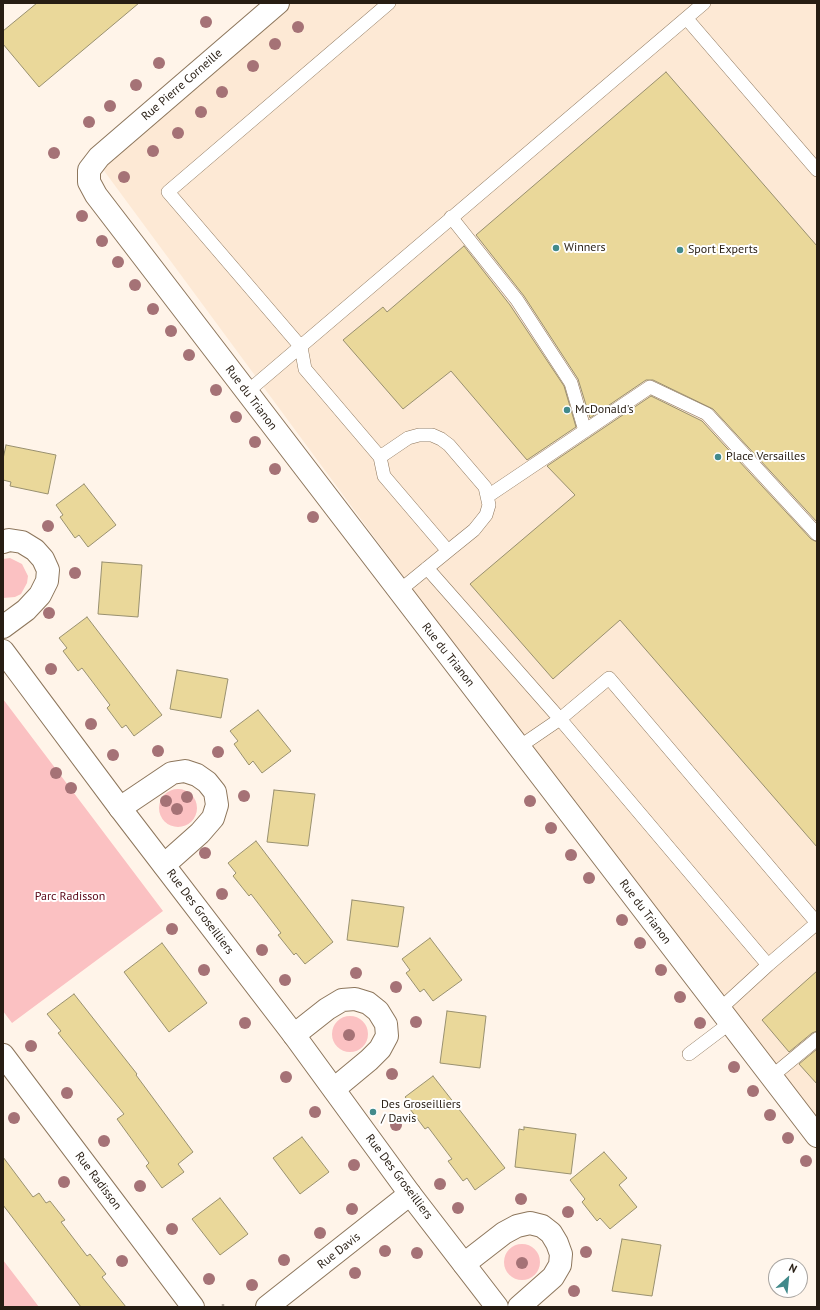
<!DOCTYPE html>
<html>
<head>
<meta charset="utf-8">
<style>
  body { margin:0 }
  #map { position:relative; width:820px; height:1310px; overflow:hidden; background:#fff4e9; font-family:"PT Sans",sans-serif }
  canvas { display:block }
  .frame { position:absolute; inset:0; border:4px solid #271d13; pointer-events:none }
  .north { position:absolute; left:768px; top:1258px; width:40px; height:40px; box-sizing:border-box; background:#fff; border:1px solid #a9a5a1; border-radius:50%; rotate:27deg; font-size:11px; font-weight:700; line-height:16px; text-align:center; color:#271d13 }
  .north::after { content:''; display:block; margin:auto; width:14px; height:18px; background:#428a8b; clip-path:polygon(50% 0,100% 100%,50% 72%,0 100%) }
</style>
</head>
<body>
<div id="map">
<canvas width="820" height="1310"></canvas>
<div class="frame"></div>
<div class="north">N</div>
</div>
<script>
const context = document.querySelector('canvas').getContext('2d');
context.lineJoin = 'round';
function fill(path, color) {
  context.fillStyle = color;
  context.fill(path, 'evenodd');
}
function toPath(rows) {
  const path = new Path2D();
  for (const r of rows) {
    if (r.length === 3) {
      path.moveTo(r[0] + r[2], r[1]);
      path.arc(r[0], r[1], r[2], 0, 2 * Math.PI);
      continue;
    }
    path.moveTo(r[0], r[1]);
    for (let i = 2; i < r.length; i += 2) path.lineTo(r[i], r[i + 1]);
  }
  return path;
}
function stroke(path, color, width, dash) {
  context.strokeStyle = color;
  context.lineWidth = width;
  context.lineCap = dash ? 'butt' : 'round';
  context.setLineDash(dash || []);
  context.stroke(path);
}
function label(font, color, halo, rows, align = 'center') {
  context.font = font + ' "PT Sans",sans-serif';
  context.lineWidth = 4;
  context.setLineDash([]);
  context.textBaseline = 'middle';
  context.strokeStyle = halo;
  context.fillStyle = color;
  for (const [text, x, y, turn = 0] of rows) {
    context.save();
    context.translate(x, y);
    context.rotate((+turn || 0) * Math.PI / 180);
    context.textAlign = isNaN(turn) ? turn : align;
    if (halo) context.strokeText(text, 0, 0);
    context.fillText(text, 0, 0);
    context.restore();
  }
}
const built = toPath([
  [283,3,817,3,817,1132,635,891,102,168]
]);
const green = toPath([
  [10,558,22,564,28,576,27,583,21,594,15,597,3,598,3,559],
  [3,699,163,911,12,1023,3,1011],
  [178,808,19],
  [350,1034,18],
  [522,1262,18],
  [3,1260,39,1307,3,1307]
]);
const building = toPath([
  [37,3,139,3,39,87,3,44,3,31,37,3],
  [666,72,817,246,817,522,713,409,653,380,646,380,590,418,578,379,524,296,476,235,666,72],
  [464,246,510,305,564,386,576,427,527,460,451,371,403,409,343,340,383,307,387,312,464,246],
  [651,396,702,421,811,539,817,542,817,847,620,620,553,679,470,584,575,495,547,466,651,396],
  [6,445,56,455,48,494,10,486,11,482,3,480,3,459,6,445],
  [84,484,116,525,88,547,79,535,75,538,60,517,63,515,56,505,84,484],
  [102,562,142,565,138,617,98,614,102,562],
  [87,617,162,715,134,736,126,725,122,728,107,708,110,705,82,668,78,671,63,651,67,648,59,638,87,617],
  [177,670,228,679,221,718,170,709,177,670],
  [258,710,291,751,262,773,253,761,249,765,234,744,238,741,230,731,258,710],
  [274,790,315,794,308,846,267,842,274,790],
  [256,841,333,942,305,964,296,953,294,955,278,935,281,933,251,894,249,896,233,876,236,873,228,863,256,841],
  [352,900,404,907,398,947,347,940,352,900],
  [430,938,462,980,433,1001,424,989,420,992,406,973,410,970,402,959,430,938],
  [162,943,207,1003,169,1032,124,972,162,943],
  [817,971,817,1031,812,1033,789,1052,762,1020,817,971],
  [74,994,137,1074,136,1075,193,1152,178,1164,184,1172,162,1188,146,1166,149,1163,117,1119,124,1114,58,1033,61,1031,47,1014,74,994],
  [447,1011,486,1016,480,1068,440,1063,447,1011],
  [817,1049,817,1084,799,1064,817,1049],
  [433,1076,505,1168,475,1190,467,1178,463,1181,448,1161,452,1159,428,1127,425,1129,410,1109,413,1106,405,1097,433,1076],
  [524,1127,576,1134,571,1174,515,1167,519,1129,524,1130,524,1127],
  [302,1137,329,1172,300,1194,273,1158,302,1137],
  [604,1152,627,1178,619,1185,637,1207,610,1229,600,1218,597,1221,582,1202,585,1199,570,1180,604,1152],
  [3,1157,33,1197,39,1193,46,1203,50,1201,65,1220,61,1222,87,1256,90,1254,106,1274,102,1277,126,1307,81,1307,3,1205,3,1157],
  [220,1198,248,1234,220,1255,192,1219,220,1198],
  [622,1239,661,1245,652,1296,612,1291,622,1239]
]);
const path = toPath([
  [223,1307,223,1304]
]);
const service = toPath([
  [389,3,168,192,301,347,305,369,380,457,384,476,448,551,399,591],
  [687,19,817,170],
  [451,217,517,300,571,383,585,431],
  [247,392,704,3],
  [380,457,408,438,419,435,432,435,441,439,449,445,485,487,489,505,486,515,474,530,448,551],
  [488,496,650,387,707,414,817,534],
  [427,568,560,719,519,747],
  [720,1009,768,965,560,719,609,678,817,923,768,965],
  [689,1054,730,1023],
  [771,1077,817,1039]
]);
const minor = toPath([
  [278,3,99,157,89,170,89,182,96,195,247,392,817,1136],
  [3,542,9,540,22,542,35,550,43,559,48,570,47,581,40,595,26,610,3,627],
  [120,808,172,773,185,771,197,775,207,782,215,792,217,805,213,818,200,833,164,865],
  [294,1035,327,1009,342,1000,355,999,368,1003,378,1011,386,1024,387,1036,380,1049,369,1060,334,1089],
  [464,1264,504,1233,517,1226,530,1223,542,1226,551,1233,557,1243,561,1254,560,1265,553,1277,519,1307],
  [267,1307,410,1194]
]);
const tertiary = toPath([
  [3,651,120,808,294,1035,410,1194,497,1307],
  [3,1055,193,1307]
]);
const trees = [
  [206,22],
  [298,27],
  [275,44],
  [159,63],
  [253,66],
  [136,85],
  [222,92],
  [110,106],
  [201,112],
  [89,122],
  [178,133],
  [153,151],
  [54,153],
  [124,177],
  [82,216],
  [102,241],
  [118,262],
  [135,285],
  [153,309],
  [171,331],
  [189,355],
  [216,390],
  [236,417],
  [255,442],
  [275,469],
  [313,517],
  [48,526],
  [75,573],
  [49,613],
  [51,669],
  [91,724],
  [158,751],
  [218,752],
  [113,755],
  [56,773],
  [71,788],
  [244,796],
  [187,797],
  [166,801],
  [530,801],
  [177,809],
  [551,828],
  [205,853],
  [571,855],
  [589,878],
  [222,894],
  [622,920],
  [172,929],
  [640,943],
  [262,950],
  [204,970],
  [661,970],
  [356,973],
  [285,980],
  [396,987],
  [680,997],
  [416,1022],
  [245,1023],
  [700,1023],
  [349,1035],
  [31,1046],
  [734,1067],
  [392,1074],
  [286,1077],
  [753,1091],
  [67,1093],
  [315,1112],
  [770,1115],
  [14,1118],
  [396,1125],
  [788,1138],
  [104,1141],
  [806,1161],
  [354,1165],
  [64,1182],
  [440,1184],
  [140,1186],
  [521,1199],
  [458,1208],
  [352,1209],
  [568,1212],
  [172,1229],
  [320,1233],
  [385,1251],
  [586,1252],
  [417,1253],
  [284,1260],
  [122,1261],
  [522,1263],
  [355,1273],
  [209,1279],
  [252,1285],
  [574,1291]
];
const markers = [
  [556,248,4,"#428a8b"],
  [680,250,4,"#428a8b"],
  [567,410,4,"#428a8b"],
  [718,457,4,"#428a8b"],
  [373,1112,4,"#428a8b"]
];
const streetNames = [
  ["Rue Pierre Corneille",182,85,-41],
  ["Rue du Trianon",251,398,53],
  ["Rue du Trianon",448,655,52],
  ["Rue Des Groseilliers",200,912,53],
  ["Rue du Trianon",645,912,53],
  ["Rue Des Groseilliers",399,1177,53],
  ["Rue Radisson",98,1181,53],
  ["Rue Davis",339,1251,-38]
];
const poiNames = [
  ["Winners",564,248],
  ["Sport Experts",688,250],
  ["McDonald's",575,410],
  ["Place Versailles",726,457],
  ["Des Groseilliers",381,1105],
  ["/ Davis",381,1119]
];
const parkNames = [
  ["Parc Radisson",70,897]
];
fill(built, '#fde9d5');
fill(green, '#fbc1c2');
fill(building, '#ead89a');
stroke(building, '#99906f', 1);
stroke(service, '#8d765c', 14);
stroke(minor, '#8d765c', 24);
stroke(tertiary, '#8d765c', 24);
stroke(path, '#bbb1a6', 2.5, [3, 2]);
stroke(service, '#fff', 13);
stroke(minor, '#fff', 22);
stroke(tertiary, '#fff', 22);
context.fillStyle = '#a57276';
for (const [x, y] of trees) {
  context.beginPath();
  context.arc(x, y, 6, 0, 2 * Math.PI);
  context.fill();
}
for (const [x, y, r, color] of markers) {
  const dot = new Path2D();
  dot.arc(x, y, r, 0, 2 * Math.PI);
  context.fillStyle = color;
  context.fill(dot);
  stroke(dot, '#fff', 1.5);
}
label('12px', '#271d13', '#fff', streetNames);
label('12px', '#271d13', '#fff', poiNames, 'left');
label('12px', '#5b0818', '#fff', parkNames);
</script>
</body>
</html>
